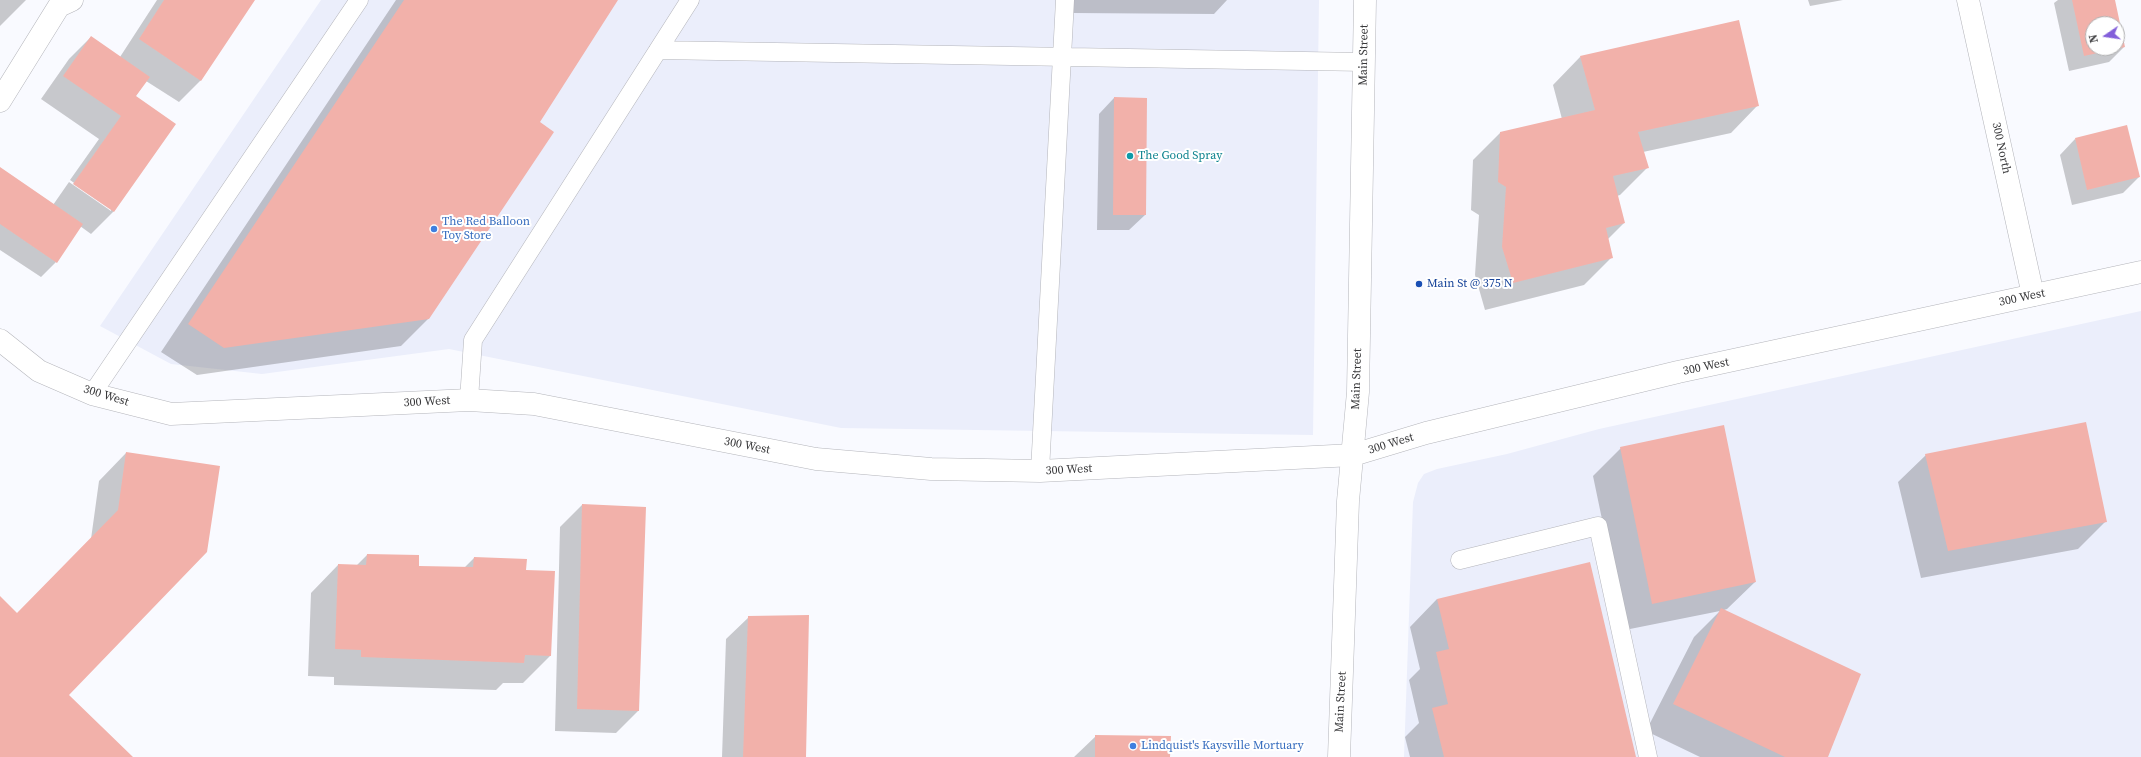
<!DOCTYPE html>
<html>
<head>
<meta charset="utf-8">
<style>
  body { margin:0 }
  #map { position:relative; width:2141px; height:757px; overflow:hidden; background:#f9faff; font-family:"Source Serif 4",serif }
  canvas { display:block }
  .north { position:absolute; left:2085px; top:16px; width:40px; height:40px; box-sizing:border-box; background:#fff; border:1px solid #afafb0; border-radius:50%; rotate:257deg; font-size:11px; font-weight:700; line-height:16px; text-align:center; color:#38383a }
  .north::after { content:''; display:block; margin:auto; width:14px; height:18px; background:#835fda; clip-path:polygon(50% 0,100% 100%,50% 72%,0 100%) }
</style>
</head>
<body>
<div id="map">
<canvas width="2141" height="757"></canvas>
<div class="north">N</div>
</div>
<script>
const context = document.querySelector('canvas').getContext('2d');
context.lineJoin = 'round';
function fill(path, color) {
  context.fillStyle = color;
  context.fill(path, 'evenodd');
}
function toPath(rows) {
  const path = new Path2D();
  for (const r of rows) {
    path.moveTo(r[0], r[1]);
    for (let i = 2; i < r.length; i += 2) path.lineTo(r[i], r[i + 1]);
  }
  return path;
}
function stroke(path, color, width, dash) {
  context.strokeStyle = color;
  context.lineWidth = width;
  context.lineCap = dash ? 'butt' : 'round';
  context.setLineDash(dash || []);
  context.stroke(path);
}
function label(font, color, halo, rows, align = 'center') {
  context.font = font + ' "Source Serif 4",serif';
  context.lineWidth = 4;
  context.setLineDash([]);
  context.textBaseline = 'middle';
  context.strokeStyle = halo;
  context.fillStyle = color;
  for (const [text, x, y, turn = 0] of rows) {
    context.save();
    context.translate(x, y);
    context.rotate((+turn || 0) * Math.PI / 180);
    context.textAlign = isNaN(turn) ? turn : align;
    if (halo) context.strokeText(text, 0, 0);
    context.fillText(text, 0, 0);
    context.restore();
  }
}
const built = toPath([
  [321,0,1319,0,1313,435,841,428,449,349,262,374,171,364,100,326],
  [2141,311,2141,757,1404,757,1413,502,1418,483,1424,474,1437,469,1507,454,1599,429]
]);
const shadow = toPath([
  [0,0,26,0,0,26],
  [157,0,254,0,201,80,179,102,146,81,135,97,174,124,113,212,91,234,80,226,56,262,41,277,0,250,0,168,53,205,69,182,111,211,111,209,70,180,99,139,41,99,69,59,91,37,120,57],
  [396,0,616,0,539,122,429,318,401,346,197,375,161,352],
  [1072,0,1227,0,1214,14,1072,13],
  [1808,0,1843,0,1810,6],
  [2058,0,2114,0,2124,47,2109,62,2069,71,2054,3],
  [2093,24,2117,24,2117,48,2093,48],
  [1580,57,1758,105,1731,133,1643,152,1648,167,1620,195,1617,196,1624,223,1608,239,1612,257,1584,285,1485,310,1475,275,1479,215,1471,210,1473,160,1500,133,1562,119,1553,85],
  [1114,98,1145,215,1129,230,1097,230,1099,114],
  [2075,139,2139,177,2123,193,2072,205,2060,155],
  [1621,448,1755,582,1727,609,1724,610,1826,757,1700,757,1646,731,1694,637,1720,611,1625,630,1593,476],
  [126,453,219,467,68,695,132,757,0,757,0,597,17,614,91,539,99,481],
  [1926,455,2106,521,2078,549,1921,578,1898,482],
  [582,505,638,711,616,733,555,731,560,527],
  [367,555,418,567,464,568,474,558,525,571,554,572,550,656,523,683,503,683,496,690,334,685,334,677,308,676,311,593,338,565,356,566],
  [1437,599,1635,757,1410,757,1405,737,1419,723,1409,680,1420,669,1410,627],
  [749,617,805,757,722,757,726,639],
  [1096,736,1169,757,1074,757]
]);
const building = toPath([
  [164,0,255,0,201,81,139,39],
  [404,0,618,0,540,122,554,132,429,319,224,348,188,324],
  [2072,0,2115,0,2125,47,2084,56],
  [2093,24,2117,24,2117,48,2093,48],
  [1739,20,1759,106,1638,132,1649,168,1613,176,1625,223,1606,228,1613,258,1513,283,1502,247,1506,187,1498,182,1500,132,1595,110,1580,56],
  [91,36,150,77,136,96,176,124,114,212,73,184,121,116,63,76],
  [1114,97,1147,98,1146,215,1113,215],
  [2127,125,2140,177,2087,190,2075,138],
  [0,167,83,224,57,263,0,224],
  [2086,422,2107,522,1948,551,1925,454],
  [1724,425,1756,582,1652,604,1620,447],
  [126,452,220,466,207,552,69,695,133,757,0,757,0,596,17,613,118,510],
  [582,504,646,507,639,711,577,709],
  [367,554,419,555,419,566,473,567,474,557,527,559,526,570,555,571,551,656,525,655,524,663,361,657,361,650,335,649,338,564,366,565],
  [1590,562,1636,757,1444,757,1432,708,1448,704,1436,652,1449,649,1437,599],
  [1721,608,1861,674,1828,757,1785,757,1673,704],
  [809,615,806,757,743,757,748,616],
  [1095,735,1171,736,1170,757,1095,757]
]);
const lane = toPath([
  [658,50,1364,62],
  [92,394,359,0],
  [469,400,473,340,690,0],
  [1040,471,1065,0],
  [1460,560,1598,526,1648,757]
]);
const street = toPath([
  [1968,0,2033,295],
  [0,101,59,6,72,0],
  [0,340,39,371,92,394,171,414,469,400,534,404,816,459,931,469,1040,471,1353,455]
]);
const secondary = toPath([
  [1353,455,1426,433,1678,372,2141,272],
  [1339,757,1348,501,1358,392,1365,0]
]);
const markers = [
  [1130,156,4,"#0f9aa8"],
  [434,229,4,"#3f7fe0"],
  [1419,284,4,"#1a4fb4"],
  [1133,746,4,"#3f7fe0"]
];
const streetNames = [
  ["Main Street",1364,55,-89],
  ["300 North",2001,148,78],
  ["300 West",2022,298,-12],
  ["300 West",1706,367,-12],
  ["Main Street",1357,379,-88],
  ["300 West",106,396,17],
  ["300 West",427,402,-3],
  ["300 West",1391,444,-17],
  ["300 West",747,446,11],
  ["300 West",1069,470,-3],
  ["Main Street",1341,702,-87]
];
const cultureNames = [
  ["The Good Spray",1138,156]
];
const shopNames = [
  ["The Red Balloon",442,222],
  ["Toy Store",442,236],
  ["Lindquist's Kaysville Mortuary",1141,746]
];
const transitNames = [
  ["Main St @ 375 N",1427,284]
];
fill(built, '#ebeefb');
fill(shadow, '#0003');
fill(building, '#f2b1aa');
stroke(lane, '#b4b5bb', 19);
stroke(street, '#b4b5bb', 23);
stroke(secondary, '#b4b5bb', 23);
stroke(lane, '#fff', 18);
stroke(street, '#fff', 22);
stroke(secondary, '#fff', 22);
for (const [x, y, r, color] of markers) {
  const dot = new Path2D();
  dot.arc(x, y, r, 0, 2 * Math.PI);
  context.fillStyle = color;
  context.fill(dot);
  stroke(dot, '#fff', 1.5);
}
label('12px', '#38383a', '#fff', streetNames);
label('12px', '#0d838f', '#fff', cultureNames, 'left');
label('12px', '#366cbe', '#fff', shopNames, 'left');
label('12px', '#164399', '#fff', transitNames, 'left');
</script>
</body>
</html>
